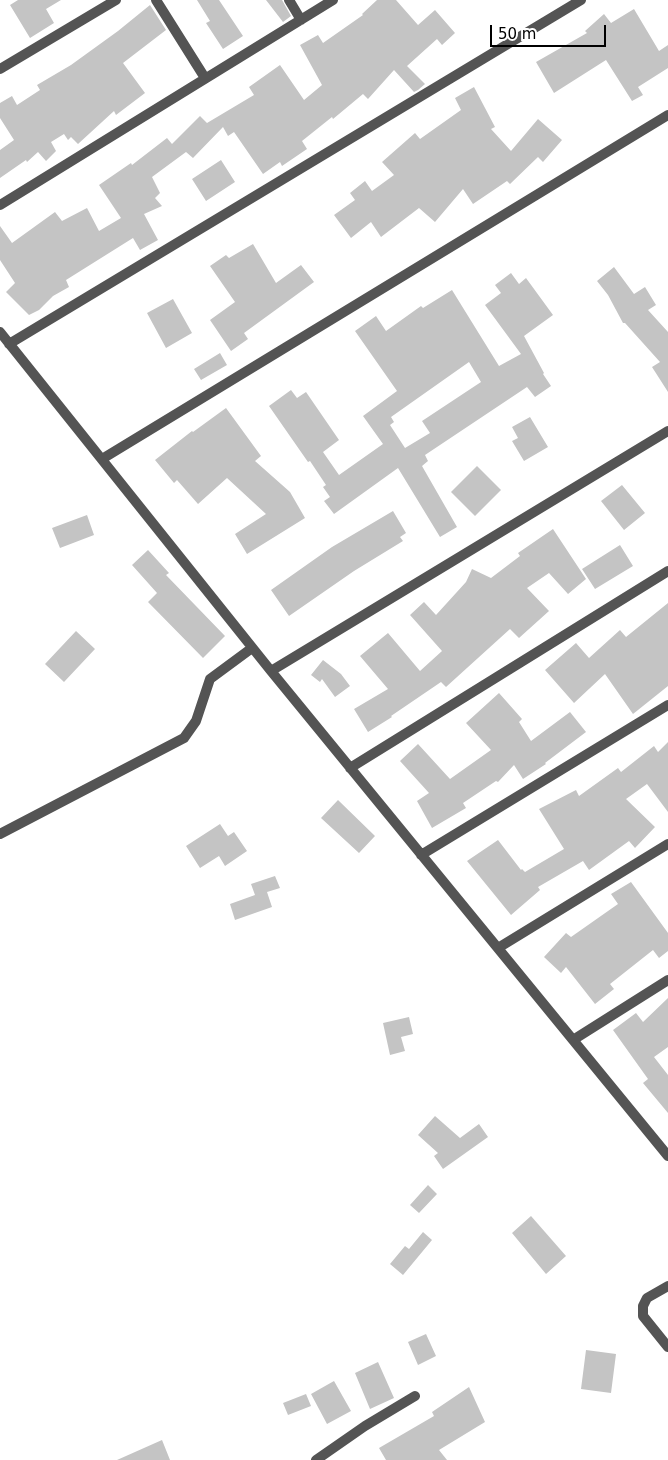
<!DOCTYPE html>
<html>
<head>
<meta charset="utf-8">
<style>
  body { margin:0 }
  #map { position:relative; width:668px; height:1460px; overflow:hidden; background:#fff; font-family:"DejaVu Sans",sans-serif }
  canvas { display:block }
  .scale { position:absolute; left:490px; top:25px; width:116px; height:22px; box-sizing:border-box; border:2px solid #000; border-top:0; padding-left:6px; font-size:15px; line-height:18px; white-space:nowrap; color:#000; -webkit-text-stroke:4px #fff; paint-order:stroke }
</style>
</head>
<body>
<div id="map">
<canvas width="668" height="1460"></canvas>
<div class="scale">50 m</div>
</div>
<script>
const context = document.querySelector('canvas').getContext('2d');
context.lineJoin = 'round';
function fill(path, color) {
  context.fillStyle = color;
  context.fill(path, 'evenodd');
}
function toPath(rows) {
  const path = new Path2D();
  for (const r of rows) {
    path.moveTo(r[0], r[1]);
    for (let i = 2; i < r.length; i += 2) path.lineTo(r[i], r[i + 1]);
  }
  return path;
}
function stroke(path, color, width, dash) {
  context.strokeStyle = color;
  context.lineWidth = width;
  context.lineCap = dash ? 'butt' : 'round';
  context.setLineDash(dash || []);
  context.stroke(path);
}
const building = toPath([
  [18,0,61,0,46,9,54,23,30,38,10,5],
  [197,0,219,0,243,36,223,49,206,23,210,21],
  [266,0,282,0,291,16,283,22],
  [377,0,396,0,418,25,435,10,455,33,442,45,437,39,407,66,425,84,418,90,414,92,394,70,368,99,363,94,333,119,332,117,302,141,307,149,282,166,280,162,263,174,234,132,228,136,223,127,193,158,186,152,152,177,160,193,155,198,162,206,144,214,158,240,140,250,133,238,66,280,69,287,53,296,39,310,29,315,6,292,15,283,0,260,0,226,12,243,55,212,62,221,87,208,99,231,121,218,99,185,131,163,132,165,167,138,172,144,200,116,207,123,254,95,249,87,280,65,304,100,322,85,300,45,318,35,323,43,363,15,362,14],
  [150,5,166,30,123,63,145,93,116,115,114,111,78,144,71,137,68,140,64,134,51,142,56,151,46,161,38,152,27,162,26,160,0,178,0,150,14,140,0,118,0,103,12,96,17,105,40,90,37,85,71,65,118,31],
  [634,9,659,51,668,45,668,68,638,87,643,95,632,101,606,60,554,93,536,62,587,33,585,31,604,14,611,23],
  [474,87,495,127,491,129,511,151,538,119,562,140,543,162,538,157,510,184,507,181,473,204,463,189,435,222,419,208,381,237,371,222,351,238,334,215,355,200,350,193,365,181,372,191,394,175,382,162,415,133,420,139,461,110,455,98],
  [221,160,235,182,206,201,192,179],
  [253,244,276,283,301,265,314,282,244,333,248,339,231,351,210,320,235,302,210,266,226,255,229,258],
  [614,267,634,294,645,287,656,305,648,310,668,332,668,392,652,367,660,362,625,323,623,323,608,295,597,281],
  [511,273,519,284,526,278,553,315,524,336,544,373,543,374,551,386,535,397,527,387,425,455,428,461,422,466,457,527,440,537,398,468,334,514,324,501,330,497,323,487,326,485,310,461,308,462,269,406,291,390,297,398,306,392,339,440,323,452,339,475,383,444,363,416,397,391,355,331,376,316,386,331,421,306,423,308,452,290,499,366,521,354,485,305,501,293,495,285],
  [469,362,481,382,422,421,430,433,405,448,390,425,394,422,391,417],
  [173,299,192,333,166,348,147,313],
  [220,353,227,365,201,380,194,369],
  [226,408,261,456,255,461,290,492,305,518,247,554,235,534,266,514,227,478,198,504,177,480,174,483,155,460,192,431,193,432],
  [530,417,548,447,524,461,512,441,518,438,512,427],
  [477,466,501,490,475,516,451,492],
  [622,485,645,513,624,530,601,501],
  [393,511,406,533,400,537,403,541,354,571,289,616,271,590,332,547],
  [87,515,94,535,60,548,52,528],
  [553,529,586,579,568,594,549,573,527,588,549,611,519,638,510,629,446,687,441,682,391,716,392,717,368,732,354,709,388,689,360,656,388,633,420,671,442,651,410,615,424,602,436,615,466,582,472,569,491,578,520,556,518,553],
  [620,545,633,566,595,589,582,569],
  [148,550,169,573,166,575,225,636,203,658,148,602,157,593,132,565],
  [668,603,668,686,633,714,605,674,574,703,545,670,576,643,589,658,620,630,626,637],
  [76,631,95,649,64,682,45,664],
  [323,660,341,674,350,686,335,697,322,679,320,682,311,675],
  [499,693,522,719,519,722,531,741,570,712,586,732,545,763,546,764,523,779,514,765,498,782,496,781,463,803,466,808,432,828,417,801,429,793,400,761,418,744,450,779,491,750,466,723],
  [668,742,668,812,647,784,626,799,655,827,635,848,629,841,589,870,583,861,538,887,540,890,511,915,467,861,498,840,521,870,522,869,525,872,564,849,539,809,576,790,579,796,618,768,621,772,654,746,658,752],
  [338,800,375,836,359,853,321,818],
  [220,824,228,836,234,832,247,851,225,866,219,856,200,868,186,846],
  [275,876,280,888,267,892,272,907,235,920,230,904,255,895,251,884],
  [631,882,668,933,668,951,659,958,653,950,610,984,614,989,595,1004,566,967,561,973,544,957,566,933,571,937,618,904,611,894],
  [668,998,668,1047,654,1057,668,1075,668,1113,643,1083,648,1079,613,1030,636,1013,643,1022],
  [409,1017,413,1034,401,1037,405,1051,390,1055,383,1023],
  [435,1116,460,1138,479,1124,488,1137,443,1169,434,1156,438,1153,418,1135],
  [428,1185,437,1194,419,1213,410,1205],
  [531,1216,566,1256,546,1274,512,1233],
  [423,1232,432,1240,403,1275,390,1264,405,1246,409,1249],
  [426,1334,436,1356,418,1365,408,1342],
  [586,1350,616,1354,611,1393,581,1389],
  [378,1362,394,1398,370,1409,355,1373],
  [334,1381,351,1411,327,1424,311,1394],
  [469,1387,485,1422,439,1450,447,1460,386,1460,379,1448,434,1416,432,1412],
  [306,1394,311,1406,288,1415,283,1403],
  [162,1440,170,1460,117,1460]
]);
const street = toPath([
  [156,0,205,78],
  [289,0,301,20],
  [0,69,116,0],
  [0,205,333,0],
  [0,332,271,671,668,1156],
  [9,344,581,0],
  [102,459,668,115],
  [271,671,668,431],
  [350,768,668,571],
  [0,834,184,738,196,721,210,679,252,648],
  [421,855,668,705],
  [498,948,668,844],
  [573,1040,668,980],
  [668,1286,647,1298,643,1306,643,1316,668,1347],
  [316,1460,365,1426,415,1396]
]);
fill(building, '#c4c4c4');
stroke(street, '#545454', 10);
</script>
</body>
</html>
